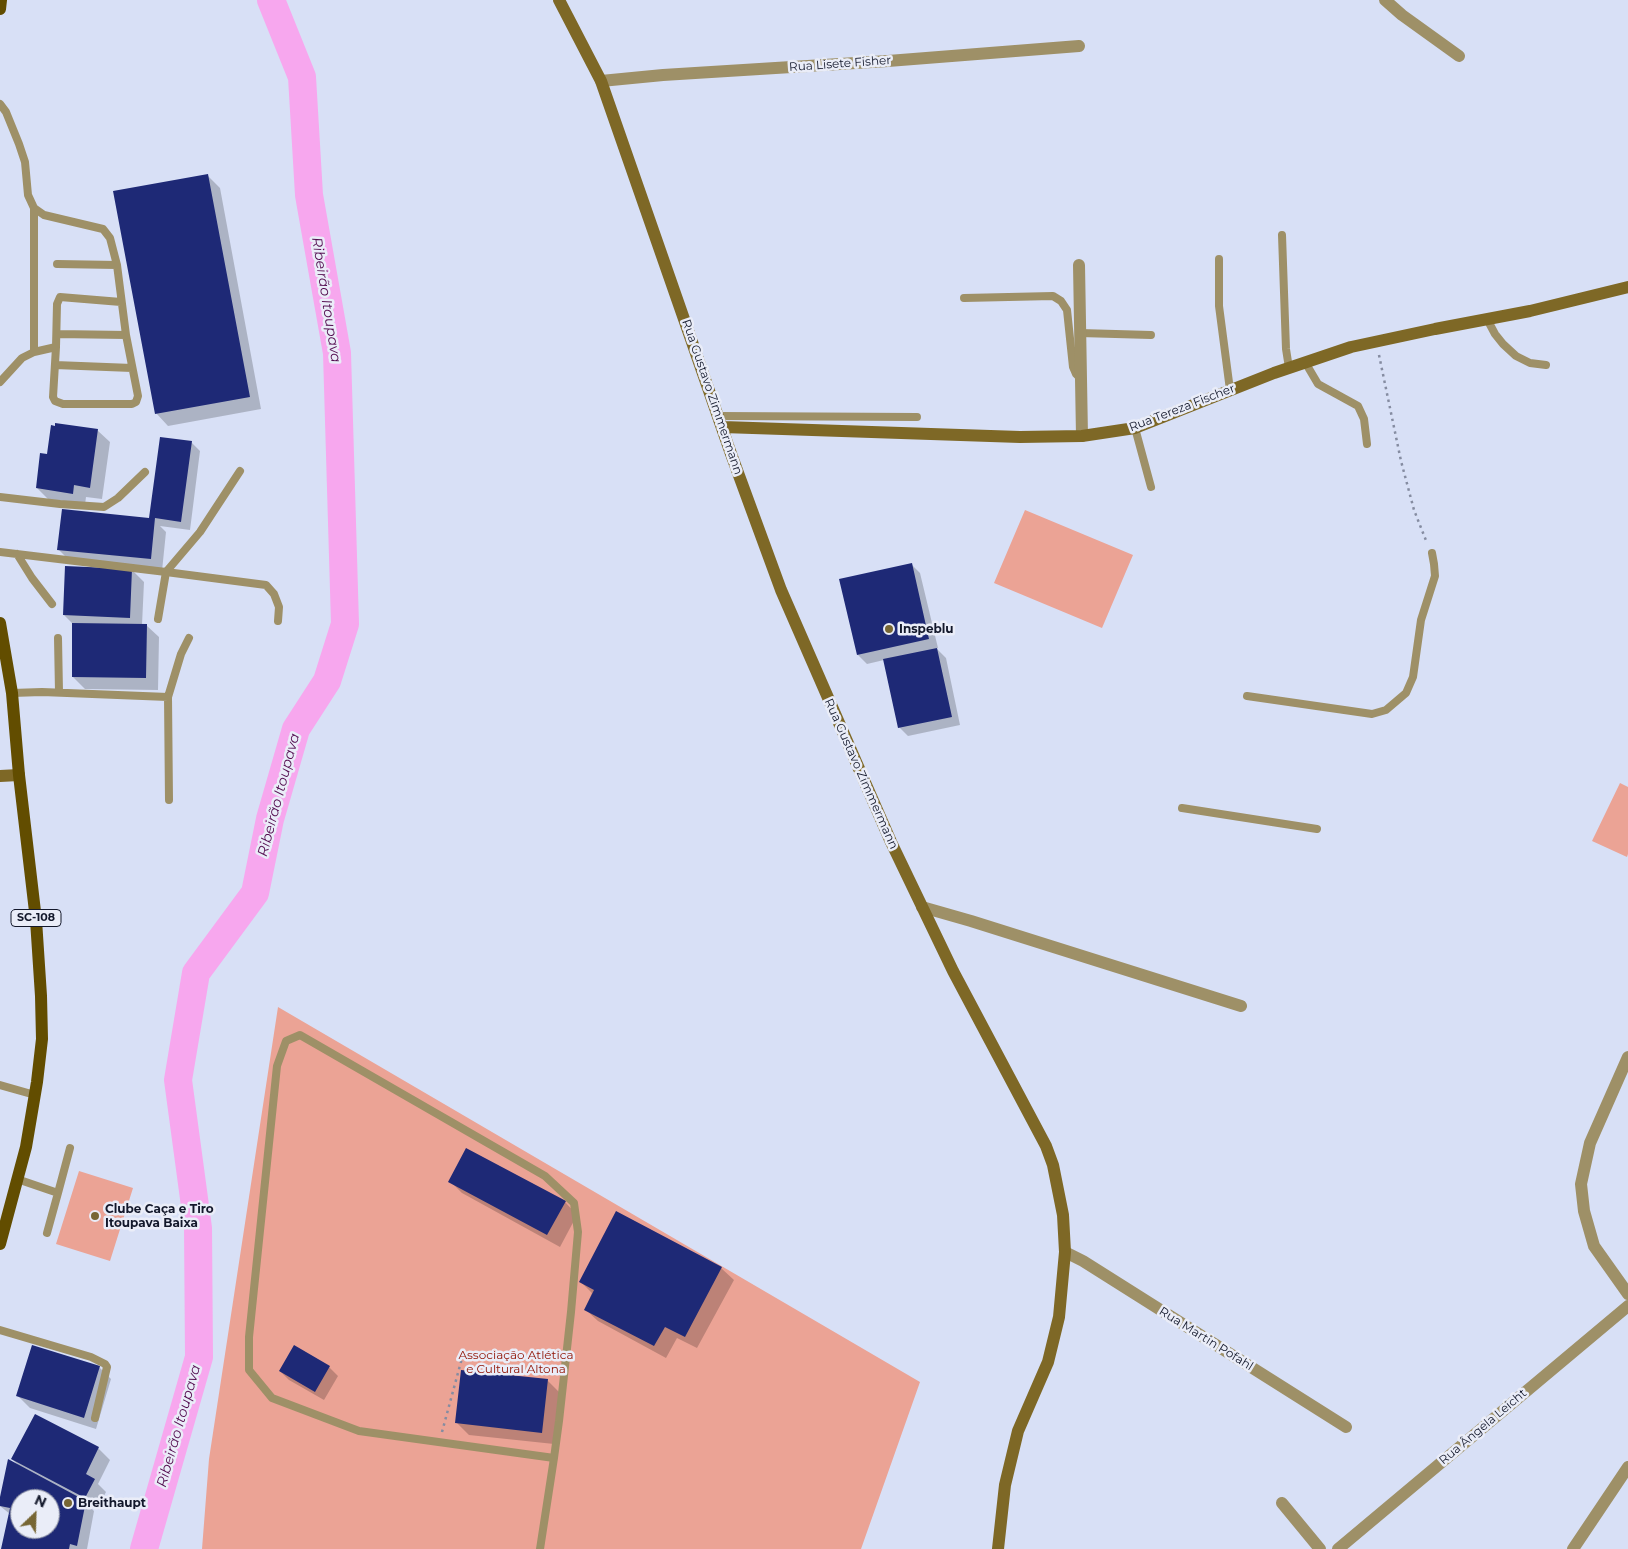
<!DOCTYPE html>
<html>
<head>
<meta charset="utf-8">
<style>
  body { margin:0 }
  #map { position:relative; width:1628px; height:1549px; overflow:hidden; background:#d8e0f6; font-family:Montserrat,sans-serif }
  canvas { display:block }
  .north { position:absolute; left:10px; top:1489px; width:50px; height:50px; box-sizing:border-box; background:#eaedf8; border:1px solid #9498a6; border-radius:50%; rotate:24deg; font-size:14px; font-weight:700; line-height:20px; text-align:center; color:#13182b }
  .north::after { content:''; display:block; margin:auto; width:18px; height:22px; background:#776634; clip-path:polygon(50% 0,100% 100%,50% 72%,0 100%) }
</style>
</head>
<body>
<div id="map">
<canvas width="1628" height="1549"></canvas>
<div class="north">N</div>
</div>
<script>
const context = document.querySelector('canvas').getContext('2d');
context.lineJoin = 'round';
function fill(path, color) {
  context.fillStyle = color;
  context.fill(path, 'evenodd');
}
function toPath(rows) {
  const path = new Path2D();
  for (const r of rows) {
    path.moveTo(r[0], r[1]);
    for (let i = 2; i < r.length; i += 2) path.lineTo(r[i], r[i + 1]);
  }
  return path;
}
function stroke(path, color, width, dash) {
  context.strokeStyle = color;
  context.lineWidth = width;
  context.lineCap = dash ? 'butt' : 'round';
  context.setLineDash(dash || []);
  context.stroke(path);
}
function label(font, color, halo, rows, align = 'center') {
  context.font = font + ' Montserrat,sans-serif';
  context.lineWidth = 5;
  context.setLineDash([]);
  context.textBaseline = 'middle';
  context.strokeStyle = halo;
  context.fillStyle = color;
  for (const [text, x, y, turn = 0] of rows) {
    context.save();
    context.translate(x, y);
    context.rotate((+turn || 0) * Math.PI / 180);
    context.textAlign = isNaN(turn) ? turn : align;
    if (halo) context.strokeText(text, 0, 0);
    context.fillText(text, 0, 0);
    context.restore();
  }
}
const green = toPath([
  [1025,510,1133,555,1102,628,994,583],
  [1620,783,1628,787,1628,854,1627,857,1592,841],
  [278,1007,920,1382,861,1549,202,1549,209,1459],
  [79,1171,133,1188,110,1261,56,1244]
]);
const shadow = toPath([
  [208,176,220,188,261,409,168,426,156,413],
  [97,430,110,442,102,499,86,497,85,505,49,500,37,488,48,456],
  [191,442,200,451,190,530,160,526,166,532,162,571,71,562,59,550,153,520],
  [911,564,920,573,938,648,936,648,946,658,960,725,908,736,899,727,884,660,867,664,858,655],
  [132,570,144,582,142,625,146,625,159,637,158,690,85,689,73,677,73,624,64,615],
  [450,1181,565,1202,577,1215,560,1247,462,1193],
  [721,1268,734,1280,697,1348,677,1338,666,1358,598,1321,585,1309,592,1293,580,1281],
  [99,1367,111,1379,96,1429,30,1408,18,1396],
  [329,1367,338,1376,324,1400,289,1380,280,1371],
  [547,1380,559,1392,554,1444,469,1435,457,1423],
  [98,1448,110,1460,98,1484,106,1492,97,1509,88,1505,94,1511,87,1549,3,1549,10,1514,0,1506,0,1503,19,1466,12,1459],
  [20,1499,50,1499,50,1529,20,1529]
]);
const river = toPath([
  [144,1549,199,1357,198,1228,178,1080,196,973,255,893,270,819,296,729,327,681,345,624,337,353,309,195,302,77,271,0]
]);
const building = toPath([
  [208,174,250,397,155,414,113,191],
  [55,423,98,429,90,488,74,485,73,494,36,488,40,453,47,454,51,425,55,426],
  [160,437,192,441,181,522,155,518,151,559,57,550,62,509,149,518],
  [912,563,929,639,857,655,839,579],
  [65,566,132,569,130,618,63,615],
  [72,623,147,624,146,678,72,677],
  [937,648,952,717,898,728,883,659],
  [466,1148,566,1201,547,1235,448,1182],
  [616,1211,722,1267,685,1337,665,1327,654,1346,584,1310,594,1290,579,1282],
  [32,1345,100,1366,84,1418,16,1396],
  [294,1345,330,1366,315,1392,279,1371],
  [461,1370,548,1379,542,1433,455,1423],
  [35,1414,99,1447,86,1474,95,1479,85,1498,11,1459],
  [8,1459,86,1501,77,1546,70,1544,69,1549,1,1549,10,1508,0,1506,0,1497],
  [20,1499,50,1499,50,1529,20,1529]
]);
const path = toPath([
  [1379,355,1401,461,1414,510,1427,543],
  [442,1432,462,1358]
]);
const lane = toPath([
  [0,104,6,112,19,144,25,162,28,195,34,208,44,215,103,229,110,238,117,265,126,335,138,396,136,402,132,404,63,404,55,401,53,397,56,347,34,352,22,358,0,382],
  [34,208,34,352],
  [1282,235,1286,349,1289,368],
  [1219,259,1219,306,1230,390],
  [57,264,117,265],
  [964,298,1053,296,1061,301,1067,310,1073,367,1076,374,1080,378],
  [1487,319,1495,334,1503,344,1516,356,1530,363,1546,365],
  [1080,333,1151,335],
  [57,334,126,335],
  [56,347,57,304,60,297,121,302],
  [1305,362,1318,384,1358,406,1364,419,1367,444],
  [55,365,132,368],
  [719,416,917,417],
  [1135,428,1151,487],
  [0,497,60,504,104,507,118,498,145,472],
  [0,552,166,572,200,532,240,471],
  [17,554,32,578,52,604],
  [158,619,166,572,266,585,274,594,279,607,278,621],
  [58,638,59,692],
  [12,693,42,692,168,697,169,800],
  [1247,696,1372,714,1386,710,1406,693,1413,677,1421,620,1435,576,1434,564,1432,553],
  [168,697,181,654,189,638],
  [1182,808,1317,829],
  [0,1085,35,1095],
  [17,1179,58,1193,70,1148],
  [47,1233,58,1193],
  [0,1330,91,1357,105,1364,107,1367,95,1418],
  [540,1549,554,1458,559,1421,571,1312,578,1232,574,1203,545,1176,300,1035,286,1041,277,1066,249,1337,249,1370,272,1398,359,1431,554,1458]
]);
const street = toPath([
  [1385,0,1402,15,1459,56],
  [601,81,663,75,888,61,1079,46],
  [1079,265,1082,436],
  [922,907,971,921,1241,1006],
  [1628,1057,1590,1143,1581,1184,1584,1211,1594,1246,1628,1294],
  [1065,1252,1083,1261,1346,1427],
  [1282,1503,1320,1549],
  [1338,1549,1628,1306],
  [1573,1549,1628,1467]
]);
const secondary = toPath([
  [559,0,601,81,730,451,781,590,891,842,953,971,1046,1146,1053,1165,1063,1215,1065,1252,1059,1317,1048,1362,1018,1431,1005,1485,998,1549],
  [723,427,1020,437,1082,436,1135,428,1274,373,1351,347,1435,329,1530,311,1628,287],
  [0,776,19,775]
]);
const primary = toPath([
  [0,9,1,0],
  [0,623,12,693,19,775,36,920,41,996,42,1039,37,1082,26,1147,0,1244]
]);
const markers = [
  [889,629,5,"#776634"],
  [95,1216,5,"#776634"],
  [68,1503,5,"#776634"]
];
const shields = [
  [36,918,50]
];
const shieldNames = [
  ["SC-108",36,918]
];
const streetNames = [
  ["Rua Lisete Fisher",840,64,-4],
  ["Rua Gustavo Zimmermann",712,397,71],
  ["Rua Tereza Fischer",1182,408,-21],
  ["Rua Gustavo Zimmermann",861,774,66],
  ["Rua Martin Pofahl",1206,1339,32],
  ["Rua Ângela Leicht",1483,1427,-40]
];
const poiNames = [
  ["Inspeblu",899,629],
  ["Clube Caça e Tiro",105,1209],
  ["Itoupava Baixa",105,1223],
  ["Breithaupt",78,1503]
];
const parkNames = [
  ["Associação Atlética",516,1355],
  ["e Cultural Altona",516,1369]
];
const waterNames = [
  ["Ribeirão Itoupava",326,300,81],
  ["Ribeirão Itoupava",279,795,-75],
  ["Ribeirão Itoupava",179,1426,-74]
];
fill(green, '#eba395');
fill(shadow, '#0003');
stroke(river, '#f7a7ee', 28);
fill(building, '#1e2976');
stroke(path, '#858ca1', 2.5, [2.5, 4]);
stroke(lane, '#9e9067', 8);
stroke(street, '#9e9067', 12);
stroke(secondary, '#7e6826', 12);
stroke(primary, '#624d00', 12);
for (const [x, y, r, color] of markers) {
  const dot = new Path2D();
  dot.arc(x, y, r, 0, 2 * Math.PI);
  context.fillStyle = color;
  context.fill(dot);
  stroke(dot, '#eaedf8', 2);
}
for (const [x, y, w] of shields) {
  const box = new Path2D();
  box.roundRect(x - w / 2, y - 8.5, w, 17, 4);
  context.fillStyle = '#eaedf8';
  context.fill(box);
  stroke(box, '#13182b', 1);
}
label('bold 11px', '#13182b', null, shieldNames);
label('12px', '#13182b', '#eaedf8', streetNames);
label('bold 12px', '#13182b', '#eaedf8', poiNames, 'left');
label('12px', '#8f1102', '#eaedf8', parkNames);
label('italic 14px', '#530c4f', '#eaedf8', waterNames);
</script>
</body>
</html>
